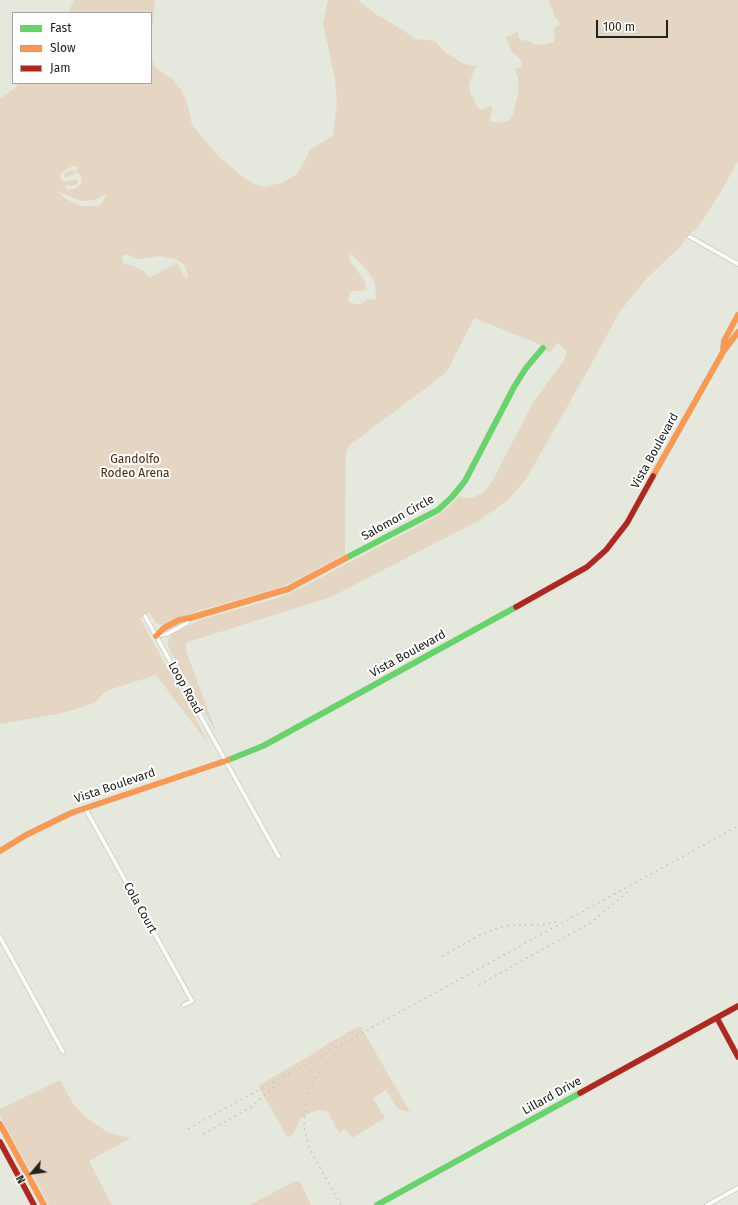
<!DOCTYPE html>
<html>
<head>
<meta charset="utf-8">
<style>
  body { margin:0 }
  #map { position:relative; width:738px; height:1205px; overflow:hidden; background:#e5e9dd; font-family:"Fira Sans",sans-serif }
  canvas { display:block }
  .legend { position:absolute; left:12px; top:12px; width:140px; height:72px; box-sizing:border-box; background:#fff; border:1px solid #a6a7a4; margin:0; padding:5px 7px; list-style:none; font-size:12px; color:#21241b }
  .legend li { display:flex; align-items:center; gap:8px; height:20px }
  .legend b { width:20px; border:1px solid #a6a7a4 }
  .north { position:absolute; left:12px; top:1153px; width:40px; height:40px; -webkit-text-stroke:3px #fff; paint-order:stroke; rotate:241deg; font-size:11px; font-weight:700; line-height:16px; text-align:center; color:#21241b }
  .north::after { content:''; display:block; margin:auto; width:14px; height:18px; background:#21241b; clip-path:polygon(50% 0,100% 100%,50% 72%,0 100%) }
  .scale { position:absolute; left:596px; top:20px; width:72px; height:18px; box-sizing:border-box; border:2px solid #21241b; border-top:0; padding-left:5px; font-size:12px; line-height:14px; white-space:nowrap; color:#21241b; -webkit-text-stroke:3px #fff; paint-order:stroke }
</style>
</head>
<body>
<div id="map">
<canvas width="738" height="1205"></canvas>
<ul class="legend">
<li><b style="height:5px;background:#63d668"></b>Fast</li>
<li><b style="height:5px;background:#ff974d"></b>Slow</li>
<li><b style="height:5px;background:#b3261e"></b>Jam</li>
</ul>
<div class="north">N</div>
<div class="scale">100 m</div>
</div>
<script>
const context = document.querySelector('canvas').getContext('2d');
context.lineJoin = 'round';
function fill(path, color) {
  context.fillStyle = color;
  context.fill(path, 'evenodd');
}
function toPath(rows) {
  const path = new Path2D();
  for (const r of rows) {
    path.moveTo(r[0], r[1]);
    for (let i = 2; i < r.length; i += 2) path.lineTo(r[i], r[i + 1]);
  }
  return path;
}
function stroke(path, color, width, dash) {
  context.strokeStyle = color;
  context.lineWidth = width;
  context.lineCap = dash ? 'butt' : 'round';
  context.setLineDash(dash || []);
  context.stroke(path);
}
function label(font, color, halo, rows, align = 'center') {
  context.font = font + ' "Fira Sans",sans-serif';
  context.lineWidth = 4;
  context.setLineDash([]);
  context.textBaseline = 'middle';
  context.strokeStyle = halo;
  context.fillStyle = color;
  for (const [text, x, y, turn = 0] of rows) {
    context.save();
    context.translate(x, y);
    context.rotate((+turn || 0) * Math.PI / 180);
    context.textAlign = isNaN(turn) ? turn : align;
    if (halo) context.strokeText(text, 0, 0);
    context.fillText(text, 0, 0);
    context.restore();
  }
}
const green = toPath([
  [74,0,153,0,155,3,153,24,151,28,151,13,68,13],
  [328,0,358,0,377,15,403,30,415,39,435,41,444,51,456,59,464,64,473,66,477,65,473,73,469,85,470,92,478,108,482,110,489,106,492,106,492,112,490,121,497,123,508,121,513,114,518,93,518,78,515,71,516,68,520,68,522,65,520,59,512,52,505,36,510,36,518,31,518,37,521,40,525,41,527,40,535,45,547,44,553,42,555,39,555,36,553,31,554,28,560,24,553,13,553,10,548,0,738,0,738,161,719,195,696,230,689,234,681,246,647,278,619,313,587,372,526,479,507,501,478,521,331,597,188,642,186,644,186,651,217,734,168,647,168,641,171,635,202,619,275,599,297,590,435,517,450,506,459,496,464,498,472,498,484,492,490,485,534,401,564,360,567,352,558,343,549,353,539,344,474,318,447,371,442,376,350,445,346,451,345,554,297,580,279,588,198,611,164,625,156,623,149,613,140,618,199,725,209,745,156,675,106,691,94,703,76,709,58,714,0,724,0,99,15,88,19,83,151,83,151,58,155,67,172,79,182,91,188,106,192,125,219,157,242,176,254,184,266,187,284,182,297,174,308,154,309,150,333,136,337,103,335,80,323,23],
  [72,166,77,166,78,168,75,172,71,170,64,174,65,177,66,178,76,173,78,173,81,177,82,183,75,189,68,190,65,188,66,185,74,185,77,184,78,181,76,179,64,182,61,179,60,174],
  [57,191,81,201,95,200,103,195,107,195,102,203,98,206,81,206,66,199],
  [351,254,361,263,371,276,375,283,376,299,371,300,367,299,361,304,356,304,349,302,348,297,351,292,353,291,363,291,366,289,364,280,348,258],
  [125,255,129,255,134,258,141,259,160,256,176,259,183,264,186,269,188,275,186,279,177,263,149,278,144,271,131,265,124,264,121,258],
  [359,1026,361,1027,410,1112,398,1109,386,1090,373,1098,385,1118,352,1138,346,1129,339,1133,327,1111,317,1110,302,1117,299,1121,294,1133,288,1138,258,1086,309,1056,329,1043],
  [60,1080,72,1102,85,1117,109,1133,131,1138,89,1161,112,1205,49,1205,0,1116,0,1109],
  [295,1181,297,1181,301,1184,311,1205,250,1205]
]);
const street = toPath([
  [690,237,738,264],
  [145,616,279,857],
  [156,636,167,634,187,623,190,618],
  [85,808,192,1001,184,1005],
  [0,937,63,1052],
  [707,1205,738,1188]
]);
const fast = toPath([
  [346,558,438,510,452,497,465,481,514,387,526,368,543,348],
  [228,760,263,746,516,607],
  [377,1205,580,1093]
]);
const slow = toPath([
  [723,352,724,341,738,315],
  [653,476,723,352,738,332],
  [156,636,164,628,179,620,190,618,288,589,346,558],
  [0,851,26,835,71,813,228,760],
  [0,1124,44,1205]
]);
const jam = toPath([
  [516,607,587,567,606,550,627,523,653,476],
  [717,1018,738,1057],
  [580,1093,738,1006],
  [0,1142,34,1205]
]);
const rail = toPath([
  [442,956,480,935,498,928,510,925,540,925,556,922],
  [479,985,590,923,629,891],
  [340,1050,326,1062,314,1079,307,1095,304,1121,305,1131,309,1148,341,1205],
  [188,1129,738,826],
  [203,1134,251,1107,279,1083]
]);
const streetNames = [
  ["Vista Boulevard",655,451,-61],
  ["Salomon Circle",398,518,-29],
  ["Vista Boulevard",408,654,-29],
  ["Loop Road",185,688,61],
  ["Vista Boulevard",115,786,-19],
  ["Cola Court",140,908,61],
  ["Lillard Drive",552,1096,-29]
];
const parkNames = [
  ["Gandolfo",135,460],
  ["Rodeo Arena",135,474]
];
fill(green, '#e4d6c3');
stroke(street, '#b6b9af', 5);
stroke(fast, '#b6b9af', 6);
stroke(slow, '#b6b9af', 6);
stroke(jam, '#b6b9af', 6);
stroke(street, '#fbfcfa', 4);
stroke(fast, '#63d668', 5.5);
stroke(slow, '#ff974d', 5.5);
stroke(jam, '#b3261e', 5.5);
stroke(rail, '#c7c9c5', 1.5, [2, 4]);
label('12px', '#21241b', '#fff', streetNames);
label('12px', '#492b0d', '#fff', parkNames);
</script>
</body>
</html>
